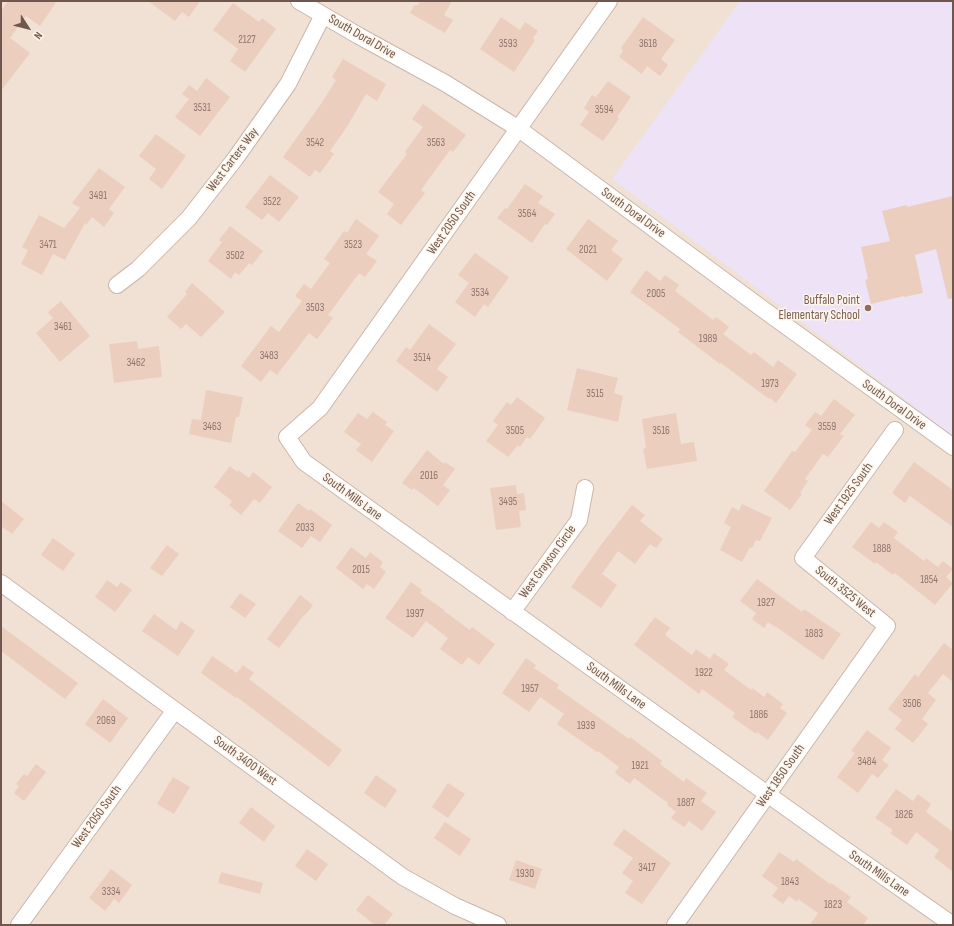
<!DOCTYPE html>
<html>
<head>
<meta charset="utf-8">
<style>
  body { margin:0 }
  #map { position:relative; width:954px; height:926px; overflow:hidden; background:#f9f0e5; font-family:"Sofia Sans Condensed",sans-serif }
  canvas { display:block }
  .frame { position:absolute; inset:0; border:2px solid #6f574d; pointer-events:none }
  .north { position:absolute; left:8px; top:8px; width:40px; height:40px; -webkit-text-stroke:3px #fdf4ea; paint-order:stroke; rotate:126deg; font-size:11px; font-weight:700; line-height:16px; text-align:center; color:#6f574d }
  .north::after { content:''; display:block; margin:auto; width:14px; height:18px; background:#6f574d; clip-path:polygon(50% 0,100% 100%,50% 72%,0 100%) }
</style>
</head>
<body>
<div id="map">
<canvas width="954" height="926"></canvas>
<div class="frame"></div>
<div class="north">N</div>
</div>
<script>
const context = document.querySelector('canvas').getContext('2d');
context.lineJoin = 'round';
function fill(path, color) {
  context.fillStyle = color;
  context.fill(path, 'evenodd');
}
function toPath(rows) {
  const path = new Path2D();
  for (const r of rows) {
    path.moveTo(r[0], r[1]);
    for (let i = 2; i < r.length; i += 2) path.lineTo(r[i], r[i + 1]);
  }
  return path;
}
function stroke(path, color, width, dash) {
  context.strokeStyle = color;
  context.lineWidth = width;
  context.lineCap = dash ? 'butt' : 'round';
  context.setLineDash(dash || []);
  context.stroke(path);
}
function label(font, color, halo, rows, align = 'center') {
  context.font = font + ' "Sofia Sans Condensed",sans-serif';
  context.lineWidth = 3;
  context.setLineDash([]);
  context.textBaseline = 'middle';
  context.strokeStyle = halo;
  context.fillStyle = color;
  for (const [text, x, y, turn = 0] of rows) {
    context.save();
    context.translate(x, y);
    context.rotate((+turn || 0) * Math.PI / 180);
    context.textAlign = isNaN(turn) ? turn : align;
    if (halo) context.strokeText(text, 0, 0);
    context.fillText(text, 0, 0);
    context.restore();
  }
}
const residential = toPath([
  [1,1,953,1,953,925,1,925]
]);
const education = toPath([
  [740,1,953,1,953,436,612,179]
]);
const building = toPath([
  [8,1,57,1,40,26,26,16,10,38,30,53,1,91,1,11],
  [148,1,200,1,189,17,182,12,175,21],
  [420,1,452,1,444,15,453,20,445,33,410,13,414,5,418,5],
  [233,3,259,22,262,18,276,29,245,72,230,61,238,49,213,30],
  [501,17,520,30,525,22,538,31,533,38,535,40,514,72,480,49],
  [643,17,675,40,661,59,668,65,660,76,647,66,642,74,619,57,623,51,621,48],
  [343,59,386,84,377,101,366,94,348,125,330,151,334,154,320,173,315,170,310,177,283,157,321,104,336,80,332,77],
  [206,78,230,97,200,136,175,117,189,99,182,94,189,85,197,91],
  [608,81,631,97,617,117,619,119,603,141,580,125,589,112,584,108,592,95,596,97],
  [423,104,466,135,453,152,450,150,421,190,425,193,401,225,387,214,394,204,378,192,407,154,405,152,423,127,412,119],
  [156,134,186,156,162,189,149,179,156,169,139,156],
  [99,168,125,187,109,209,114,213,104,227,92,217,86,225,85,223,65,260,53,254,42,275,21,264,28,250,22,247,39,215,64,228,80,208,72,203],
  [270,175,299,197,279,222,268,213,262,220,245,207],
  [525,184,543,196,538,203,555,214,547,225,545,224,532,243,497,218,505,208,507,209],
  [953,196,953,298,948,299,936,249,915,255,923,293,904,297,904,296,871,304,865,280,868,279,861,247,890,241,882,211,907,205,907,207],
  [356,219,379,236,366,254,377,261,365,277,359,273,328,315,333,318,317,339,309,333,277,375,270,370,261,382,241,366,271,326,279,332,302,301,295,296,304,284,311,289,330,263,324,259,344,231,347,233],
  [588,219,618,241,611,250,623,259,607,281,566,249],
  [230,226,263,251,252,265,249,263,239,275,235,272,231,279,208,261,222,242,219,240],
  [475,253,509,277,488,307,484,304,475,317,455,302,469,283,458,275],
  [646,270,660,281,665,275,679,285,675,291,713,320,716,317,729,327,723,334,751,355,754,352,773,367,778,360,797,374,776,403,770,398,769,399,721,363,720,364,678,332,680,329,630,292],
  [192,283,225,312,201,337,186,324,181,329,167,317,187,294,185,292],
  [61,301,90,336,60,362,36,333,53,318,48,312],
  [429,324,456,344,437,369,448,377,437,392,396,361,406,347,410,350],
  [137,341,138,349,159,346,162,377,114,383,109,344],
  [577,368,618,378,614,393,623,396,618,422,567,410],
  [206,390,243,397,239,417,236,417,231,443,189,434,192,419,201,420],
  [517,397,545,418,530,439,527,437,520,447,518,445,508,457,486,441,498,425,493,421,507,402,511,405],
  [834,399,855,415,840,434,844,436,828,457,823,454,805,479,808,481,800,493,802,494,790,510,764,491,792,451,795,452,812,430,805,425,815,412,821,416],
  [373,412,387,422,385,425,394,431,372,462,356,450,361,444,344,432,358,413,367,419],
  [676,413,681,444,694,442,697,461,647,469,643,449,646,448,642,419],
  [427,450,444,464,445,462,455,469,443,485,450,490,438,506,414,488,412,490,402,483],
  [914,462,953,490,953,527,910,496,905,503,892,493],
  [230,466,237,472,238,470,249,478,253,472,272,487,260,503,254,499,241,515,229,505,232,501,214,487],
  [516,485,517,494,524,493,526,510,519,511,521,527,496,530,490,488],
  [1,501,24,519,12,534,1,526],
  [298,503,309,511,310,509,332,525,320,542,311,536,302,548,278,531],
  [742,504,772,518,760,541,756,540,752,548,750,547,742,562,720,550,731,527,724,523,732,507,739,511],
  [632,505,645,515,640,521,663,539,656,548,650,544,635,564,618,551,602,574,617,585,601,608,571,587,601,545],
  [871,522,879,528,884,522,898,532,894,538,924,561,926,558,938,567,943,561,953,569,946,577,953,583,935,605,895,573,893,575,876,562,875,564,852,547],
  [53,538,75,554,63,571,41,555],
  [167,545,179,554,162,576,150,568],
  [351,547,366,558,370,552,383,562,380,567,386,572,374,589,367,584,363,589,336,568],
  [757,579,802,612,804,609,841,634,823,660,775,626,775,627,768,622,764,628,752,619,756,613,740,601],
  [107,580,117,587,121,582,132,590,115,612,95,597],
  [411,582,422,590,420,593,444,610,444,611,470,630,472,627,495,644,479,665,468,657,462,665,440,649,448,638,426,621,413,638,385,618],
  [240,593,256,604,245,618,230,607],
  [300,595,313,605,305,615,304,615,279,648,267,639],
  [154,614,176,630,181,621,195,631,178,656,142,631],
  [655,617,670,628,665,635,692,655,696,649,710,659,714,653,729,664,724,670,751,690,752,688,764,697,767,692,783,704,780,708,787,713,768,740,757,732,756,734,732,717,735,713,702,689,699,694,634,645],
  [1,626,78,683,65,699,1,651],
  [944,643,953,650,953,682,943,674,928,693,936,700,922,719,928,724,913,743,895,729,902,720,888,709,915,674,918,677],
  [212,656,237,673,243,665,254,673,249,679,342,750,329,767,237,697,236,698,201,673],
  [526,658,536,665,534,668,559,685,557,688,629,739,630,737,662,761,660,764,684,782,686,778,707,793,701,801,716,812,702,831,689,821,684,827,671,818,676,812,667,805,668,803,634,778,630,784,615,773,619,767,598,751,597,752,557,724,564,714,540,697,529,712,502,693],
  [103,699,128,718,110,743,85,724],
  [867,730,891,748,882,760,889,765,878,778,872,774,858,793,837,777,855,753,851,751],
  [36,764,46,772,24,801,14,793,19,786,16,784,24,774,27,776],
  [376,775,397,790,385,808,364,793],
  [173,777,190,787,174,814,157,804],
  [448,783,465,794,448,818,432,807],
  [896,789,913,801,918,794,931,804,926,812,953,832,953,872,934,857,939,850,916,832,907,845,890,833,893,830,875,818],
  [251,807,275,826,264,842,239,823],
  [445,822,471,839,460,856,434,838],
  [624,829,671,863,642,904,625,893,633,881,622,873,633,858,613,844],
  [307,849,328,864,316,881,295,866],
  [779,852,794,862,796,859,830,884,831,883,851,897,847,902,868,918,863,925,810,925,818,913,798,899,797,902,789,896,783,904,772,896,778,888,762,876],
  [516,860,542,869,535,889,509,880],
  [111,869,132,885,119,903,114,899,105,911,89,898],
  [221,872,263,883,260,894,218,883],
  [368,895,393,914,384,925,375,925,356,910]
]);
const minor = toPath([
  [299,1,359,36,445,83,519,129,764,310,953,447],
  [609,1,320,408,287,437,304,462,837,844,953,925],
  [117,285,138,269,189,218,235,159,288,84,323,15],
  [1,583,403,877,455,906,498,925],
  [512,612,579,520,585,488],
  [19,925,175,710],
  [675,925,887,626,803,558,895,430]
]);
const markers = [
  [868,308,4,"#8d6e63"]
];
const numberNames = [
  ["2127",247,40],
  ["3593",508,44],
  ["3618",648,44],
  ["3531",202,108],
  ["3594",604,110],
  ["3542",315,143],
  ["3563",436,143],
  ["3491",98,196],
  ["3522",272,202],
  ["3564",527,214],
  ["3471",48,245],
  ["3523",353,245],
  ["2021",588,250],
  ["3502",235,256],
  ["3534",480,293],
  ["2005",656,294],
  ["3503",315,308],
  ["3461",63,327],
  ["1989",708,339],
  ["3483",269,356],
  ["3514",422,358],
  ["3462",136,363],
  ["1973",770,384],
  ["3515",595,394],
  ["3463",212,427],
  ["3559",827,427],
  ["3505",515,431],
  ["3516",661,431],
  ["2016",429,476],
  ["3495",508,502],
  ["2033",305,528],
  ["1888",882,549],
  ["2015",361,570],
  ["1854",929,580],
  ["1927",766,603],
  ["1997",415,614],
  ["1883",814,634],
  ["1922",704,673],
  ["1957",530,689],
  ["3506",912,704],
  ["1886",759,715],
  ["2069",106,721],
  ["1939",586,726],
  ["3484",867,762],
  ["1921",640,766],
  ["1887",686,803],
  ["1826",904,815],
  ["3417",647,868],
  ["1930",525,874],
  ["1843",790,882],
  ["3334",111,892],
  ["1823",833,905]
];
const streetNames = [
  ["South Doral Drive",362,37,30],
  ["West Carters Way",233,160,-53],
  ["South Doral Drive",633,213,36],
  ["West 2050 South",452,223,-55],
  ["South Doral Drive",894,405,36],
  ["West 1925 South",849,494,-54],
  ["South Mills Lane",352,497,36],
  ["West Grayson Circle",548,562,-54],
  ["South 3525 West",845,592,39],
  ["South Mills Lane",616,686,36],
  ["South 3400 West",245,761,36],
  ["West 1850 South",781,776,-55],
  ["West 2050 South",97,817,-54],
  ["South Mills Lane",879,874,35]
];
const educationNames = [
  ["Buffalo Point",860,301],
  ["Elementary School",860,316]
];
fill(residential, '#f0e1d4');
fill(education, '#ede2f6');
fill(building, '#eccebf');
stroke(minor, '#c9b7ac', 18);
stroke(minor, '#fff', 16);
for (const [x, y, r, color] of markers) {
  const dot = new Path2D();
  dot.arc(x, y, r, 0, 2 * Math.PI);
  context.fillStyle = color;
  context.fill(dot);
  stroke(dot, '#fdf4ea', 1.5);
}
label('11px', '#8e756a', null, numberNames);
label('13px', '#6f574d', '#fdf4ea', streetNames);
label('13px', '#785e54', '#fdf4ea', educationNames, 'right');
</script>
</body>
</html>
